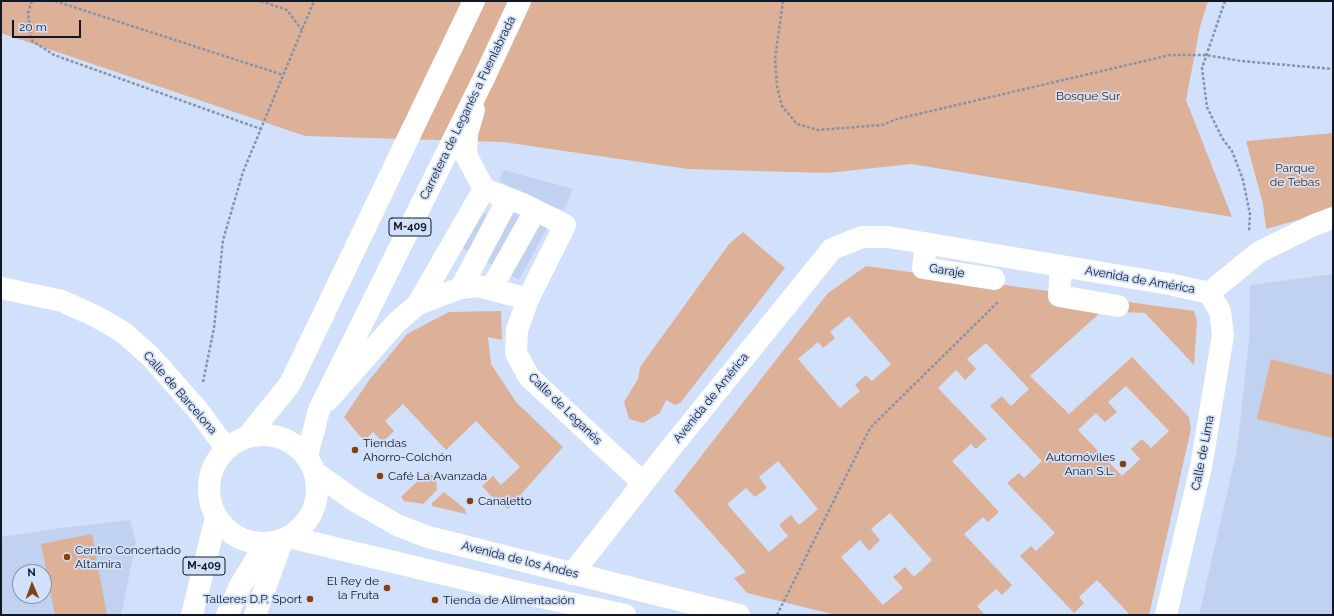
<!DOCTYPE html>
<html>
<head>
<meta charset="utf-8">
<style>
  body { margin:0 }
  #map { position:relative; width:1334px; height:616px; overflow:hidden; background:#d2e1fb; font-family:Raleway,sans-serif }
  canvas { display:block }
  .frame { position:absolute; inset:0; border:2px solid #111823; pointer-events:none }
  .north { position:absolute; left:12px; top:564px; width:40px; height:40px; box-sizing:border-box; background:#d2e1fb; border:1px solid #8591a5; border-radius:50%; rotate:358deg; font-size:11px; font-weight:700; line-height:16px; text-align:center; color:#111823 }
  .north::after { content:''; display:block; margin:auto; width:14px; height:18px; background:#844112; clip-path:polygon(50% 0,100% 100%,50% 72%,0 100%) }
  .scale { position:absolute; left:12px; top:20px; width:69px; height:18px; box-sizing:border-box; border:2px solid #111823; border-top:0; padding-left:5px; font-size:12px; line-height:14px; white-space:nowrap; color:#111823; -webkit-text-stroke:3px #d2e1fb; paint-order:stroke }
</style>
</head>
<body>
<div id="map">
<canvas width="1334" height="616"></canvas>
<div class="frame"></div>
<div class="north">N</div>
<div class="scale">20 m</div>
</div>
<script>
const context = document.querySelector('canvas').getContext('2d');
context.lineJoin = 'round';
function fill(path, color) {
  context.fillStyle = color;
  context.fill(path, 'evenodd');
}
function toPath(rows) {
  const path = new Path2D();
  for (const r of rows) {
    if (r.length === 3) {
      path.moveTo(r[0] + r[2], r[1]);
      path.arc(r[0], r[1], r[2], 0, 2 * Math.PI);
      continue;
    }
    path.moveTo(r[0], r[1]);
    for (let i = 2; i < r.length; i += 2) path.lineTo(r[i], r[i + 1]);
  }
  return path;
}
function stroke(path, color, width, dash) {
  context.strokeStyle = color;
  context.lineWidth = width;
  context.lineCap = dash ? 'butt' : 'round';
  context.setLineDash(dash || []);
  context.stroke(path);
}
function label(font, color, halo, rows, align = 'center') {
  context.font = font + ' Raleway,sans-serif';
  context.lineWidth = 3.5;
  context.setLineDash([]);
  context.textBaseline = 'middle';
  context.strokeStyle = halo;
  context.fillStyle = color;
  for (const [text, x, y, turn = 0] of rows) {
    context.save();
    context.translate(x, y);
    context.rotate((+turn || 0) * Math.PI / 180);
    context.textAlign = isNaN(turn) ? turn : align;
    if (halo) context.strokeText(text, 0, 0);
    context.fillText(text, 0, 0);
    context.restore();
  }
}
const built = toPath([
  [504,170,573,189,564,210,558,208,519,280,446,239,465,203,491,217,507,199,508,185,499,181],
  [1333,274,1333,615,1199,615,1237,450,1249,341,1250,285],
  [130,520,136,543,121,615,1,615,1,537,53,529],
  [20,572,44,572,44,596,20,596]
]);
const green = toPath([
  [1,1,1208,1,1200,27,1186,100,1232,217,911,164,827,173,688,169,503,142,305,136,1,33],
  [1333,133,1333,210,1266,229,1263,204,1246,141],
  [743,232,785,268,681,402,675,405,666,400,660,413,643,423,629,419,624,402,638,379,640,367,729,244],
  [866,266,1194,311,1197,321,1194,365,1145,313,1102,311,1030,376,1069,414,1132,357,1189,417,1191,429,1149,615,1130,615,1097,580,1079,597,1084,603,1074,613,1020,556,1031,546,1036,551,1055,533,1007,483,1019,473,1024,478,1042,461,990,406,1002,396,1011,406,1029,389,986,343,967,359,976,369,965,380,956,370,938,388,987,439,976,449,971,444,952,461,999,512,988,522,983,517,964,534,1012,585,1002,595,996,589,977,606,985,615,836,615,747,593,734,578,746,572,674,491,828,293],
  [849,316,891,364,872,381,866,375,855,385,860,391,840,408,798,359,818,342,823,348,835,338,830,332],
  [1126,386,1169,431,1151,448,1142,439,1131,449,1140,459,1122,476,1078,430,1096,413,1105,422,1117,412,1108,402],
  [778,461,818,509,799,525,791,515,779,525,788,536,769,552,727,504,746,488,755,497,767,488,759,477],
  [890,513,932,560,914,577,905,567,893,577,903,588,883,605,841,557,860,540,869,551,880,540,871,529],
  [501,311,502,340,488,337,491,364,516,402,563,447,508,509,490,495,482,486,493,476,501,485,520,467,476,421,446,450,403,404,385,421,394,431,383,442,373,432,364,441,344,417,370,379,407,334,449,312],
  [1271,359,1333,375,1333,438,1257,419],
  [428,471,436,479,437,490,423,504,404,501,401,497],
  [444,492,465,509,466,514,432,506,432,503],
  [92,534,107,615,55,615,41,544]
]);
const path = toPath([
  [32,1,28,13,31,40,54,55,261,129],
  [55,1,283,75],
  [261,1,287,10,302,30],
  [783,1,775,59,777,86,782,106,797,124,818,130,882,125,897,119,1170,55,1206,55,1241,61,1333,69],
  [1225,1,1202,68,1207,107,1222,138,1232,151,1243,180,1250,214,1249,231],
  [203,382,214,328,223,240,243,172,314,1],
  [777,615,870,428,999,301]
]);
const minor = toPath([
  [474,110,467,134,466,155,484,189,523,204,565,225,528,299,517,330,516,353,529,377,643,483],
  [926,244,923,268,994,279],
  [1061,266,1059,296,1118,306],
  [1,288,62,301,95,316,123,332,150,356,197,409,226,448],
  [461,288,508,199],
  [491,289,535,211],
  [1209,293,1259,252,1314,225,1333,218],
  [418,304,484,189],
  [328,400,396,323,418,304,461,288,478,286,528,299],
  [572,574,662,459,832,249,862,237,888,237,1169,284,1209,293],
  [255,615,283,539],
  [1166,615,1201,467,1223,335,1220,311,1209,293]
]);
const major = toPath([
  [316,473,355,501,399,526,428,537,739,615],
  [289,537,527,594,625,615]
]);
const highway = toPath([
  [263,489,54],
  [248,436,290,384,474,1],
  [307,456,319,410,484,78,520,1],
  [192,615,216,518],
  [227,615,240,586,266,543]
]);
const markers = [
  [355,450,4,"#844112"],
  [1123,464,4,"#844112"],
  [380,476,4,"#844112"],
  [470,501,4,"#844112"],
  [67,557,4,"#844112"],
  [387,588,4,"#844112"],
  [310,599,4,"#844112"],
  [435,600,4,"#844112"]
];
const shields = [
  [410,227,42],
  [204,566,42]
];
const shieldNames = [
  ["M-409",410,227],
  ["M-409",204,566]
];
const parkNames = [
  ["Bosque Sur",1088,96],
  ["Parque",1295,168],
  ["de Tebas",1295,182]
];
const streetNames = [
  ["Carretera de Leganés a Fuenlabrada",468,108,-64],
  ["Garaje",947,271,9],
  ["Avenida de América",1140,280,10],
  ["Calle de Barcelona",180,393,49],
  ["Avenida de América",711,398,-51],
  ["Calle de Leganés",565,409,44],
  ["Calle de Lima",1203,453,-79],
  ["Avenida de los Andes",520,560,14]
];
const poiNames = [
  ["Tiendas",363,443],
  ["Ahorro-Colchón",363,457],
  ["Automóviles",1115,457,"right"],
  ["Anan S.L.",1115,471,"right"],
  ["Café La Avanzada",388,476],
  ["Canaletto",478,501],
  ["Centro Concertado",75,550],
  ["Altamira",75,564],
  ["El Rey de",379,581,"right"],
  ["la Fruta",379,595,"right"],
  ["Talleres D.P. Sport",302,599,"right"],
  ["Tienda de Alimentación",443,600]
];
fill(built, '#c1d2f0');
fill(green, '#ddb198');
stroke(path, '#8893a8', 2.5, [3, 2]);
stroke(minor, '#fff', 22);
stroke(major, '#fff', 22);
stroke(highway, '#fff', 22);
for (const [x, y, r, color] of markers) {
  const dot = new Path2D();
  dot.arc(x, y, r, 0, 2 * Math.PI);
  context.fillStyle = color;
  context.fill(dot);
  stroke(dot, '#d2e1fb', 1.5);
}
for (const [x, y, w] of shields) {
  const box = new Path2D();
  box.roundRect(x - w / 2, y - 9, w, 18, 3);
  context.fillStyle = '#d2e1fb';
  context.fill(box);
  stroke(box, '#111823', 1);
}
label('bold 11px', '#111823', null, shieldNames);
label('12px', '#522301', '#d2e1fb', parkNames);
label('12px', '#111823', '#d2e1fb', streetNames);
label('12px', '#111823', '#d2e1fb', poiNames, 'left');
</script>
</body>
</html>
